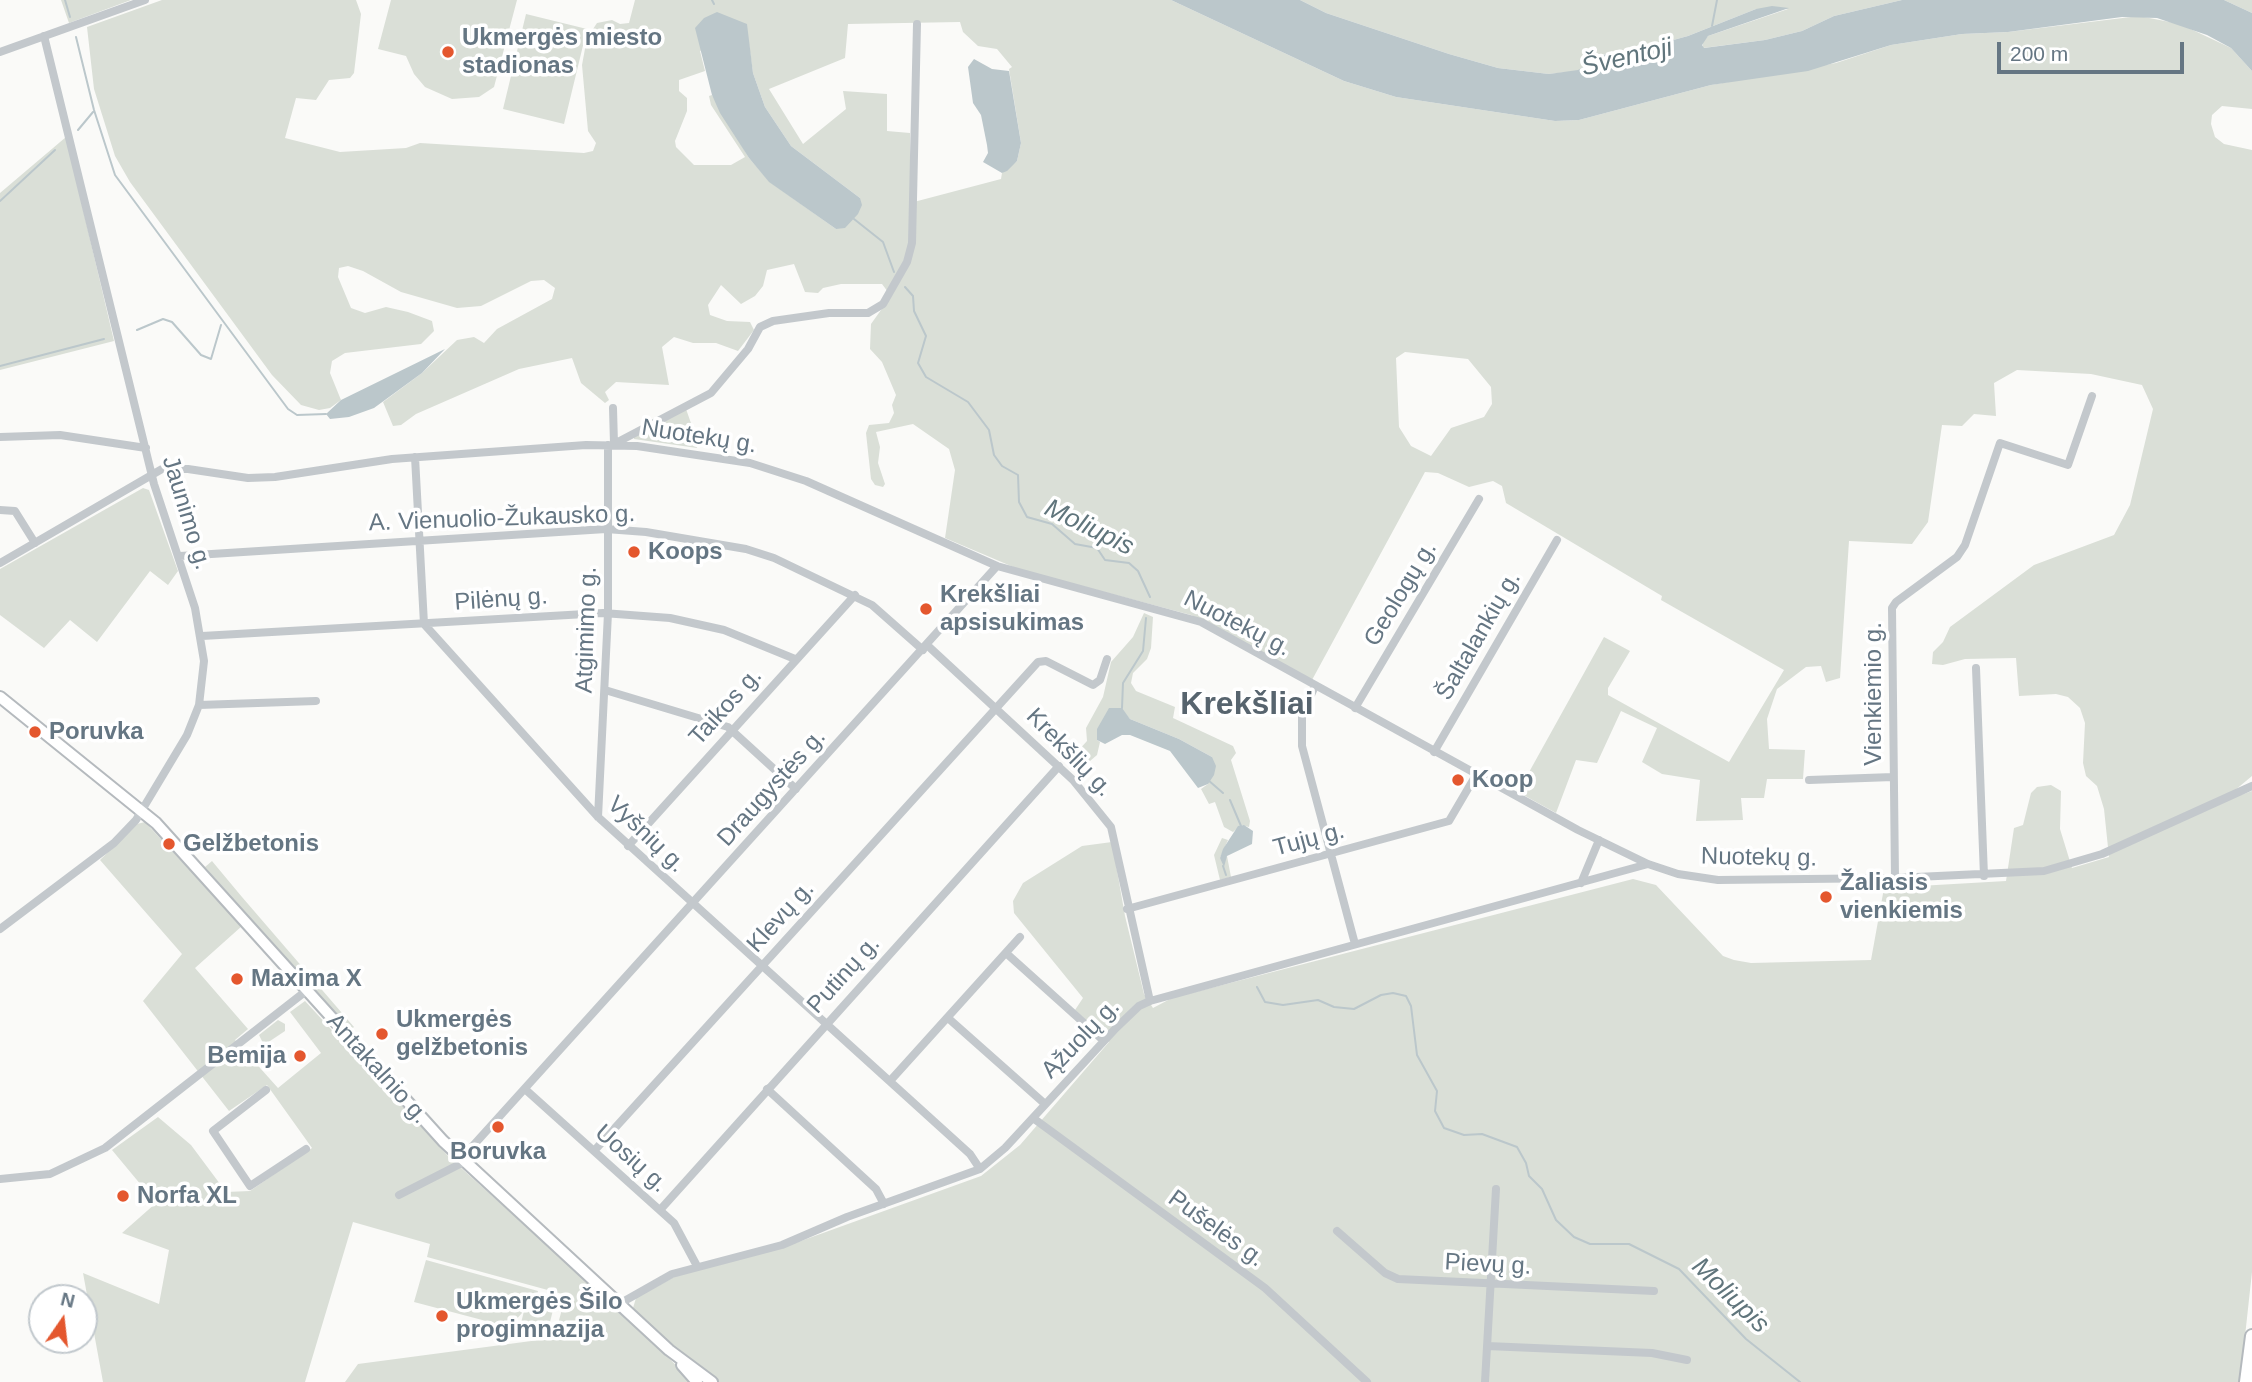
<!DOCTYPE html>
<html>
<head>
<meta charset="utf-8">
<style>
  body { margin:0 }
  #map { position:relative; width:2252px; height:1382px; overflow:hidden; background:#fafaf8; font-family:Arial,sans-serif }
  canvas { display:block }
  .north { position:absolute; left:28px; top:1284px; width:70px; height:70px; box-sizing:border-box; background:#fff; border:2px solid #c1c8cd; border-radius:50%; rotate:14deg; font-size:19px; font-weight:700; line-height:28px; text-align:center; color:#657683 }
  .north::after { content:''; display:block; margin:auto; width:24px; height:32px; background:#e4572e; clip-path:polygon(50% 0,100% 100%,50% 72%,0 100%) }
  .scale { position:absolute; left:1997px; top:42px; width:187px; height:32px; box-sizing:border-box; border:4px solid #657683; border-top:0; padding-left:9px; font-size:21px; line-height:24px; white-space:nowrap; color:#657683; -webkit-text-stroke:5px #fff; paint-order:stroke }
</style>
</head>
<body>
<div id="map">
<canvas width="2252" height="1382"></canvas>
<div class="north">N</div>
<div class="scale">200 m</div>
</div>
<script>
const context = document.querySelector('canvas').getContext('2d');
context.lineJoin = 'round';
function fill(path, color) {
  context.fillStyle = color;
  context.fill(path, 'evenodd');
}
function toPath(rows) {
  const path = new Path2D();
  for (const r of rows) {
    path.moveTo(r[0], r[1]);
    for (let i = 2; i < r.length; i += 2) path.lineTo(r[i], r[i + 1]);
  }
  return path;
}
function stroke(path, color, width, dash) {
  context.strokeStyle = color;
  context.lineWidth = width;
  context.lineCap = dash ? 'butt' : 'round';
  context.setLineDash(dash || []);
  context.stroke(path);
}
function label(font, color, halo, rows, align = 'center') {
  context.font = font + ' Arial,sans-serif';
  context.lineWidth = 7;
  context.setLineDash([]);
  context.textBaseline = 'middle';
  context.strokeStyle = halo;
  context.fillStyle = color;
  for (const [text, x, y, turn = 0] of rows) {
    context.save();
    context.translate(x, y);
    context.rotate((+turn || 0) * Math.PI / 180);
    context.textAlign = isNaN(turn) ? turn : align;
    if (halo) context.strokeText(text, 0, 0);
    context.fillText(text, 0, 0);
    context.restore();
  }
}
const green = toPath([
  [61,0,131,0,69,23],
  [162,0,356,0,361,14,354,73,350,78,329,80,316,100,296,98,285,138,340,152,406,148,420,143,584,153,593,151,596,143,588,131,582,65,587,38,597,23,612,20,620,24,629,23,635,0,1171,0,1344,81,1396,97,1555,121,1579,120,1711,85,1836,63,1891,45,1962,34,2008,32,2139,16,2180,24,2231,48,2252,71,2252,109,2222,106,2212,115,2211,124,2215,137,2224,144,2252,150,2252,776,2234,791,2238,796,2252,791,2252,1272,2240,1382,713,1382,633,1308,636,1298,676,1276,787,1246,981,1176,1020,1145,1109,1042,1075,1010,1083,998,1014,913,1013,901,1023,883,1082,846,1112,842,1125,916,1144,994,1153,1008,1172,998,1633,879,1656,885,1723,956,1734,960,1751,963,1871,960,1884,888,2006,881,2014,828,2023,825,2031,793,2037,787,2051,785,2061,791,2060,829,2072,868,2109,857,2104,809,2097,786,2086,776,2083,763,2085,723,2080,708,2068,697,2056,694,2019,696,2016,658,1965,659,1943,665,1932,664,1933,652,1943,642,1950,627,2034,565,2114,535,2130,505,2153,409,2142,385,2091,374,2017,370,1994,383,1996,416,1974,414,1962,426,1942,425,1928,522,1912,544,1849,541,1840,678,1826,682,1821,666,1806,667,1777,689,1767,719,1769,749,1805,750,1803,779,1767,779,1764,798,1741,798,1743,820,1696,821,1700,780,1662,774,1642,762,1657,728,1621,711,1597,763,1576,760,1556,813,1518,792,1604,637,1630,651,1608,688,1608,695,1729,762,1784,670,1661,600,1662,596,1506,503,1502,486,1493,481,1469,487,1438,473,1425,472,1312,680,1191,615,1018,569,945,538,955,470,949,449,913,424,876,432,880,447,878,463,885,484,883,487,875,485,871,479,866,433,869,425,889,423,894,413,892,405,896,395,882,362,870,349,871,324,891,296,882,284,841,284,823,288,818,293,805,292,794,264,767,270,763,286,755,296,741,304,721,285,708,305,710,315,727,321,750,322,754,330,738,351,716,343,693,343,674,337,662,347,669,385,616,382,605,392,609,400,605,403,581,383,572,358,519,369,416,414,401,425,393,426,383,402,422,373,457,340,474,337,484,343,497,329,552,299,555,288,544,280,531,281,481,306,457,308,401,292,363,271,348,266,339,268,338,277,351,308,365,313,386,307,408,312,432,321,434,331,421,344,345,353,332,361,330,373,341,400,330,408,319,410,301,405,272,375,130,182,115,156,94,89,87,27],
  [960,22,963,32,978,46,997,49,1012,67,1009,69,1021,143,1017,161,1002,173,1001,179,910,203,910,133,887,131,887,94,843,91,846,109,803,144,769,89,845,58,848,24],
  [746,24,753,73,765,107,791,146,860,198,836,229,770,182,749,158,712,95,709,96,711,105,745,157,731,165,694,165,676,147,675,141,687,111,687,98,679,91,679,80,705,71,700,51],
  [1405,352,1468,359,1491,387,1492,404,1484,417,1451,428,1431,456,1411,446,1399,427,1396,358],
  [391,0,517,0,494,87,479,97,452,99,425,87,414,74,406,56,378,49],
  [1300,0,1902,0,1834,16,1802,31,1765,40,1703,48,1702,41,1708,36,1788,9,1756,9,1688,36,1633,51,1616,50,1600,56,1578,71,1549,74,1498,68,1449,54,1326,13],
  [2224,0,2252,0,2252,13],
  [526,14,587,29,564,124,503,109],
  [66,137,114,341,0,370,0,193],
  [686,409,698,443,697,448,634,439,634,436],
  [143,488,149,490,178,571,168,585,150,571,97,642,70,620,44,648,0,615,0,569],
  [1144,613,1153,617,1151,648,1147,659,1133,673,1131,683,1136,691,1175,707,1173,718,1233,746,1236,753,1231,760,1250,821,1249,827,1241,825,1233,832,1224,827,1215,802,1209,804,1201,789,1208,784,1212,757,1179,739,1130,719,1124,712,1097,740,1100,742,1097,755,1076,773,1066,764,1087,741,1086,728,1103,697,1111,662,1133,637],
  [145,822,242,926,195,968,248,1029,235,1040,278,1088,321,1053,290,1012,305,1001,449,1157,581,1276,590,1287,630,1320,693,1382,345,1382,358,1364,554,1338,566,1295,427,1257,430,1244,353,1222,305,1382,103,1382,83,1273,159,1304,169,1250,122,1233,156,1203,112,1150,158,1117,191,1145,226,1192,250,1191,312,1148,267,1085,229,1111,143,1001,182,954,100,860,137,824],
  [1222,838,1228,840,1220,858,1224,860,1227,856,1231,877,1220,880,1214,855],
  [212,861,242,897,354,1027,349,1031,205,867],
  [278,1020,285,1024,285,1031,264,1045,259,1035],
  [426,1260,538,1291,537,1295,521,1293,522,1313,513,1323,505,1326,414,1302],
  [528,1295,555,1302,546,1338,519,1331]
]);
const water = toPath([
  [1171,0,1300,0,1326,13,1449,54,1498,68,1549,74,1578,70,1609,52,1633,51,1688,36,1756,9,1772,6,1789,8,1708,36,1702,45,1704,48,1765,40,1802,31,1834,16,1902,0,2224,0,2252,13,2252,71,2231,48,2207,35,2157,18,2122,17,2008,32,1962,34,1891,45,1808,71,1711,85,1579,120,1555,121,1396,97,1344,81],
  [717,12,747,24,753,73,765,107,791,146,860,198,862,205,858,214,845,228,836,229,769,182,749,158,720,113,712,95,695,28,704,18],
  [974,59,992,69,1009,71,1021,143,1017,161,1007,171,1002,173,983,162,988,153,987,145,981,115,973,103,968,67],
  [445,349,422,373,374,408,349,417,330,419,326,414,341,400],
  [1109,708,1122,708,1130,719,1179,739,1212,757,1216,766,1214,775,1208,784,1198,788,1170,751,1130,735,1122,735,1105,744,1097,740,1097,729],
  [1244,825,1253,831,1252,844,1227,856,1224,867,1220,858,1223,849,1238,826]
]);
const stream = toPath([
  [65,0,70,17],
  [712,0,714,4],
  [1712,26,1717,0],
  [76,37,94,110,115,175,288,409,297,415,326,414],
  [78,130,93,112],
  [0,201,55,150],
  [854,219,883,242,894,272],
  [905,287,913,296,914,311,926,336,918,363,926,377,968,402,989,430,994,455,1002,466,1018,475,1019,502,1027,517,1052,524,1075,544,1097,548,1105,560,1129,563,1138,571,1150,597],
  [137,330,163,319,172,322,201,355,211,359,221,325],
  [0,366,104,339],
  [1122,708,1123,683,1143,651,1146,618],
  [1208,780,1223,793],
  [1230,800,1241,826],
  [1223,866,1226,875],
  [1257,987,1265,1002,1283,1005,1318,1000,1334,1007,1354,1009,1381,995,1393,993,1406,996,1411,1006,1417,1055,1437,1091,1435,1111,1444,1128,1464,1135,1482,1134,1517,1147,1526,1163,1529,1176,1542,1189,1556,1220,1574,1237,1590,1244,1629,1244,1679,1269,1746,1339,1800,1382]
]);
const minor = toPath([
  [0,52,145,0],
  [613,408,614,444,711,393,748,349,760,327,773,321,829,313,868,313,883,304,907,262,912,243,917,24],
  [0,437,60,435,146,448],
  [415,457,424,624,598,817,970,1154,980,1169],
  [0,510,15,511,35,543],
  [180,556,606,529,646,532,746,549,774,558,872,605,923,650],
  [0,563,162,469,188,469,248,478,275,477,392,459,586,445,637,446,750,463,806,481,997,566,1201,622,1578,830,1648,864,1678,874,1718,880,1895,878,2044,871,2102,854,2252,786],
  [202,636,603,613,670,618,724,630,795,659],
  [927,645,1073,780,1111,827,1150,1001],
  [1976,668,1984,876],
  [1315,686,1302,715,1302,746,1355,944],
  [605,690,728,727,796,789],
  [199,705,316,701],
  [1355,708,1479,499],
  [1434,752,1557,540],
  [1809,780,1893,777],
  [598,817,608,613,608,445],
  [628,846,855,595],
  [1895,878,1892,608,1896,602,1957,557,1965,545,2000,443,2068,465,2092,396],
  [1581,883,1599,840],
  [1127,909,1449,821,1476,775],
  [0,929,114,843,136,820,187,735,199,705,204,661,195,608,154,484,44,36],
  [1006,953,1104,1041],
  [948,1018,1045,1104],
  [890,1081,1020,937],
  [767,1089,876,1189,884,1204],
  [266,1090,213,1131,250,1186,306,1149],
  [526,1090,674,1223,697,1266],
  [1033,1118,1265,1288,1367,1382],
  [594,1151,1038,662,1046,661,1093,685,1100,680,1107,659],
  [461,1159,997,566],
  [0,1179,50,1174,105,1148,306,991],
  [399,1195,464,1162],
  [660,1210,1059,766],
  [1337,1231,1385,1273,1398,1279,1654,1291],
  [619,1304,672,1274,782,1245,847,1217,980,1169,1005,1148,1116,1028,1139,1006,1150,1001,1648,864],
  [1487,1346,1652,1353,1687,1360],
  [1485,1382,1496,1189]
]);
const major = toPath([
  [0,697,156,823,443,1141,669,1350,712,1382],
  [682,1365,697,1382]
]);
const highway = toPath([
  [2246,1382,2252,1336]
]);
const markers = [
  [448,52,7,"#e4572e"],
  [634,552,7,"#e4572e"],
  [926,609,7,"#e4572e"],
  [35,732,7,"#e4572e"],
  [1458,780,7,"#e4572e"],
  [169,844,7,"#e4572e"],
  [1826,897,7,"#e4572e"],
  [237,979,7,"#e4572e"],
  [382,1034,7,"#e4572e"],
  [300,1056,7,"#e4572e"],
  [498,1127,7,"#e4572e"],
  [123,1196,7,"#e4572e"],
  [442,1316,7,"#e4572e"]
];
const poiNames = [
  ["Ukmergės miesto",462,38],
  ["stadionas",462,66],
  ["Koops",648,552],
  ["Krekšliai",940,595],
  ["apsisukimas",940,623],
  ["Poruvka",49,732],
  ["Koop",1472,780],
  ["Gelžbetonis",183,844],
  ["Žaliasis",1840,883],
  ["vienkiemis",1840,911],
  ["Maxima X",251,979],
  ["Ukmergės",396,1020],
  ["gelžbetonis",396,1048],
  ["Bemija",286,1056,"right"],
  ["Boruvka",498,1152,"center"],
  ["Norfa XL",137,1196],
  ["Ukmergės Šilo",456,1302],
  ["progimnazija",456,1330]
];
const streetNames = [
  ["Nuotekų g.",699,437,9],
  ["Jaunimo g.",186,513,73],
  ["A. Vienuolio-Žukausko g.",502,519,-2],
  ["Geologų g.",1401,594,-59],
  ["Pilėnų g.",501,600,-4],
  ["Nuotekų g.",1237,624,27],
  ["Atgimimo g.",587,630,-88],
  ["Šaltalankių g.",1479,636,-60],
  ["Vienkiemio g.",1874,694,-90],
  ["Taikos g.",726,707,-48],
  ["Krekšlių g.",1069,753,46],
  ["Draugystės g.",772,788,-48],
  ["Vyšnių g.",646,835,44],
  ["Tujų g.",1309,840,-15],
  ["Nuotekų g.",1759,858,1],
  ["Klevų g.",781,917,-48],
  ["Putinų g.",844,975,-48],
  ["Ąžuolų g.",1081,1039,-46],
  ["Antakalnio g.",377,1069,48],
  ["Uosių g.",631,1159,42],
  ["Pušelės g.",1216,1229,36],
  ["Pievų g.",1488,1265,3]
];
const waterNames = [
  ["Šventoji",1627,58,-13],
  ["Moliupis",1089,528,26],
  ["Moliupis",1730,1296,44]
];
const districtNames = [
  ["Krekšliai",1247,705]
];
fill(green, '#dadfd7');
fill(water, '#bbc7cb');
stroke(stream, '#bbc7cb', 2);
stroke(major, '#b5babe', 14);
stroke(highway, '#b4b9bd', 16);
stroke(minor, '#c3c8cc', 8);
stroke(major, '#fff', 10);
stroke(highway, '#fff', 12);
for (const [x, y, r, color] of markers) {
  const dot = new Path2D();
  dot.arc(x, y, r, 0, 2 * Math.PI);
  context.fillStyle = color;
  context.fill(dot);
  stroke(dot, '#fff', 2.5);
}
label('bold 24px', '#657683', '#fff', poiNames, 'left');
label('24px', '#657683', '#fff', streetNames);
label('italic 26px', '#60757c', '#fff', waterNames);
label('bold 32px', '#57646e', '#fff', districtNames);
</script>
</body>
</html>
